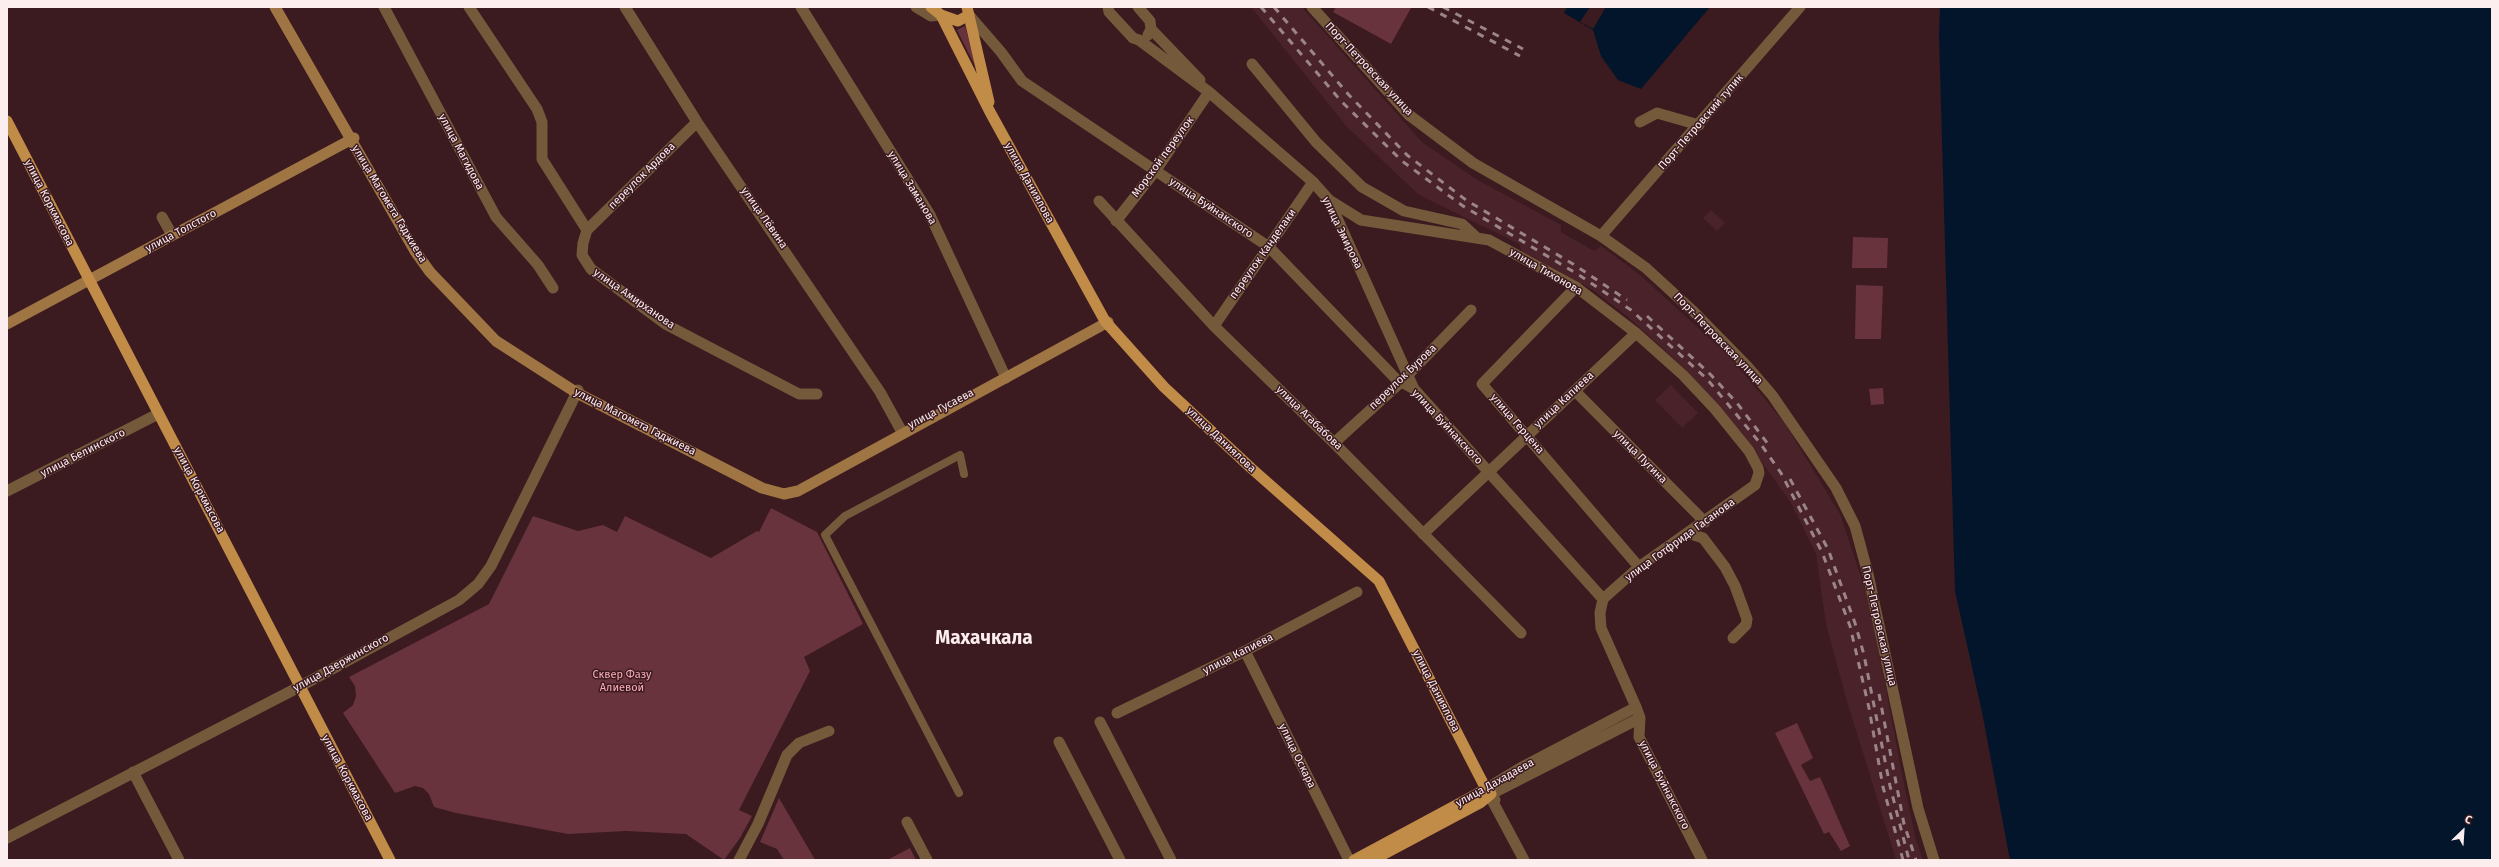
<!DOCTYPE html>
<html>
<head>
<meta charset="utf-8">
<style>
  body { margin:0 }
  #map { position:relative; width:2499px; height:867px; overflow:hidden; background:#3b1a20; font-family:"Fira Sans",sans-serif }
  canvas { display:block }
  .frame { position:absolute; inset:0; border:8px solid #fcedef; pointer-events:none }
  .north { position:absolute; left:2443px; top:811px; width:40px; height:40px; -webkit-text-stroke:3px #3b1a20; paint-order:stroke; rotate:25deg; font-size:11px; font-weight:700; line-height:16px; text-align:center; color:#fcedef }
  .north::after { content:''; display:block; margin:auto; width:14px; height:18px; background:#fcedef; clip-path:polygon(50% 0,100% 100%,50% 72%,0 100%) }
</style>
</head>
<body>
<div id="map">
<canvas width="2499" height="867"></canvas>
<div class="frame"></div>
<div class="north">С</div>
</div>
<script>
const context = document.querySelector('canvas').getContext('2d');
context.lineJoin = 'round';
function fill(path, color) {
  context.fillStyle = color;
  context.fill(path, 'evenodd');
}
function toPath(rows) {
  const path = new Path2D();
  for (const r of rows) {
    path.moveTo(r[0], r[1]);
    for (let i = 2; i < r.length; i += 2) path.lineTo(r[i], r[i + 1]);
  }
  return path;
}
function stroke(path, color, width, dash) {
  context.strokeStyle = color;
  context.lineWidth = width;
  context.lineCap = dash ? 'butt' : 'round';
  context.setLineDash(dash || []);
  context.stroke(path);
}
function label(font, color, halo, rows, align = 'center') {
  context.font = font + ' "Fira Sans",sans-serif';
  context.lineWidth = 3;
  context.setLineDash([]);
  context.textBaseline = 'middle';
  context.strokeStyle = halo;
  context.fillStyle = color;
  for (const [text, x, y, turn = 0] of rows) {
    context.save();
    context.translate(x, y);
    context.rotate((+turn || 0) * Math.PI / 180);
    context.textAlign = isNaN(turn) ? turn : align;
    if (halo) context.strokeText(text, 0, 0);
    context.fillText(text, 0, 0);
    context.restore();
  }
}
const built = toPath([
  [1251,7,1302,7,1422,142,1476,179,1561,225,1561,232,1594,251,1601,246,1639,274,1729,356,1784,422,1840,514,1870,604,1903,779,1916,840,1923,860,1896,860,1846,698,1826,624,1816,554,1791,503,1740,432,1687,371,1628,317,1593,290,1522,251,1519,244,1419,195,1346,126],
  [1711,210,1725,223,1717,231,1703,218],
  [1671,385,1698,413,1682,428,1655,400]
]);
const green = toPath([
  [1336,7,1409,7,1411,8,1391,44,1333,12],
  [965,26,978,72,957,30],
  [1853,237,1888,238,1887,268,1852,268],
  [1856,285,1883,286,1881,339,1855,339],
  [1883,388,1884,404,1871,405,1869,389],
  [771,508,817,532,863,624,804,657,810,671,739,810,752,816,740,838,724,860,686,834,626,831,568,834,456,813,434,807,429,794,423,788,415,786,395,793,343,713,353,705,356,696,355,686,349,677,489,604,533,516,578,531,603,525,617,532,625,516,711,558,757,531,759,532],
  [1797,723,1813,758,1801,765,1810,781,1820,777,1850,846,1841,851,1829,832,1824,834,1775,733],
  [779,798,814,858,815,860,784,860,777,849,760,842],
  [910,848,916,860,887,860]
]);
const water = toPath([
  [1567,7,1710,7,1641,89,1618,80,1601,56,1593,30,1564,13],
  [1940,7,2492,7,2492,860,2010,860,1982,712,1955,591,1939,35]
]);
const pier = toPath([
  [1590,7,1606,7,1593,29,1580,22]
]);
const pedestrian = toPath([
  [959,793,825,535,845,516,960,455,964,474]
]);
const minor = toPath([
  [384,7,496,217,538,265,553,288],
  [469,7,537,109,542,122,542,159,587,230,583,243,582,255,591,269,667,325,799,394,817,394],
  [625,7,697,122,880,392,902,432],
  [801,7,930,215,1006,378],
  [916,7,931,16,941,15],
  [1312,7,1409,115,1473,163,1601,236,1646,268,1694,312,1747,366,1772,395,1836,488,1855,526,1868,574,1918,808,1934,860],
  [969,15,1001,52,1022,81,1269,247,1396,379,1414,389,1603,599],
  [1252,64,1316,142,1362,187,1404,211,1462,224,1477,238],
  [1640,122,1657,113,1699,125],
  [1329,200,1414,389],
  [1099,201,1214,326,1334,443,1521,633],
  [162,217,172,235],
  [1116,221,1156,170,1209,92],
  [587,230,697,122],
  [1601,236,1800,7],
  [1576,287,1482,384,1639,567],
  [1214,326,1313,182],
  [1575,391,1705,522],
  [1334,443,1401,382,1471,310],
  [7,491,158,414],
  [1688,533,1703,538,1725,567,1735,586,1747,619,1746,625,1733,638],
  [1423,534,1636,333],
  [1245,651,1349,860],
  [1117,713,1245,651,1357,592],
  [133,772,179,860],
  [907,822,927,860],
  [739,860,758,824,787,755,799,743,829,731]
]);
const tertiary = toPath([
  [1108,7,1109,12,1133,38,1139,40,1209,92,1313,182,1329,200,1361,220,1489,240,1576,287,1636,333,1683,375,1715,409,1749,451,1758,468,1759,473,1755,485,1639,567,1603,599,1600,613,1601,628,1636,707,1640,718,1639,737,1702,860],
  [1138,7,1150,21,1151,29,1148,35],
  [1151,29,1200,80],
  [1100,722,1171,860],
  [1059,742,1120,860],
  [1495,800,1491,794,1640,718],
  [7,838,299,687,459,600,478,584,491,566,578,390],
  [1524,860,1486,789,1522,767,1636,707]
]);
const secondary = toPath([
  [275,7,415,251,430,272,496,341,577,393,762,488,784,494,798,491,1108,322],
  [7,324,354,138]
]);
const primary = toPath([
  [931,7,941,15,990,112,1105,321,1164,387,1251,468,1379,581,1486,789,1354,860],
  [967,7,989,102],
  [941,15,958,21,969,15],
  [7,121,390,860],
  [1373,860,1480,803,1491,794,1489,789]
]);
const rail = toPath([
  [1261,7,1341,101,1402,161,1463,206,1579,275,1631,310,1707,379,1760,443,1781,473,1822,552,1850,626,1869,708,1883,787,1903,860],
  [1274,7,1348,94,1407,155,1466,200,1573,264,1627,300],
  [1428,7,1520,56],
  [1443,7,1523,49],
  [1647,316,1711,375,1737,403,1771,448],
  [1790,479,1828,549,1855,623,1864,655,1890,786,1909,860],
  [1879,694,1904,824,1916,860]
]);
const streetNames = [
  ["Порт-Петровская улица",1369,69,47],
  ["Порт-Петровский тупик",1701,122,-49],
  ["улица Магидова",461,152,62],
  ["Морской переулок",1163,157,-54],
  ["переулок Ардова",642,176,-45],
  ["улица Даниялова",1029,183,61],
  ["улица Заманова",912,188,59],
  ["улица Коркмасова",49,203,63],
  ["улица Магомета Гаджиева",389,204,59],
  ["улица Буйнакского",1211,208,34],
  ["улица Лёвина",764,218,55],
  ["улица Толстого",181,231,-28],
  ["улица Эмирова",1342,233,64],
  ["переулок Канделаки",1263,254,-55],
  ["улица Тихонова",1546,272,30],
  ["улица Амирханова",634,299,35],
  ["Порт-Петровская улица",1718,339,46],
  ["переулок Бурова",1403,377,-44],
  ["улица Капиева",1564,400,-43],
  ["улица Гусаева",941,409,-28],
  ["улица Агабабова",1309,418,44],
  ["улица Магомета Гаджиева",635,422,27],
  ["улица Герцена",1517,424,49],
  ["улица Буйнакского",1447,427,47],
  ["улица Даниялова",1221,440,43],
  ["улица Белинского",83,453,-27],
  ["улица Пугина",1640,457,45],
  ["улица Коркмасова",199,490,62],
  ["улица Готфрида Гасанова",1680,540,-36],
  ["Порт-Петровская улица",1879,626,77],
  ["улица Капиева",1238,654,-27],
  ["улица Дзержинского",341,663,-29],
  ["улица Даниялова",1436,691,63],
  ["улица Оскара",1297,756,64],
  ["улица Коркмасова",347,778,62],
  ["улица Дахадаева",1495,783,-29],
  ["улица Буйнакского",1664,785,63]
];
const parkNames = [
  ["Сквер Фазу",622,675],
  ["Алиевой",622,688]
];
const townNames = [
  ["Махачкала",984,639]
];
fill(built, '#4a2229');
fill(green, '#68333c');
fill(water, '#02152a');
fill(pier, '#3b1a20');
stroke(pedestrian, '#745a3b', 8);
stroke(minor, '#745a3b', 11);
stroke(tertiary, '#745a3b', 11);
stroke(secondary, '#9f7643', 11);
stroke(primary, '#c18b48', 11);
stroke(rail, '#9c8589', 3, [7, 7]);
label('11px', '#fcedef', '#3b1a20', streetNames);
label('11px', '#faacb6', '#3b1a20', parkNames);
label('bold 19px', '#fcedef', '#3b1a20', townNames);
</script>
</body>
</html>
